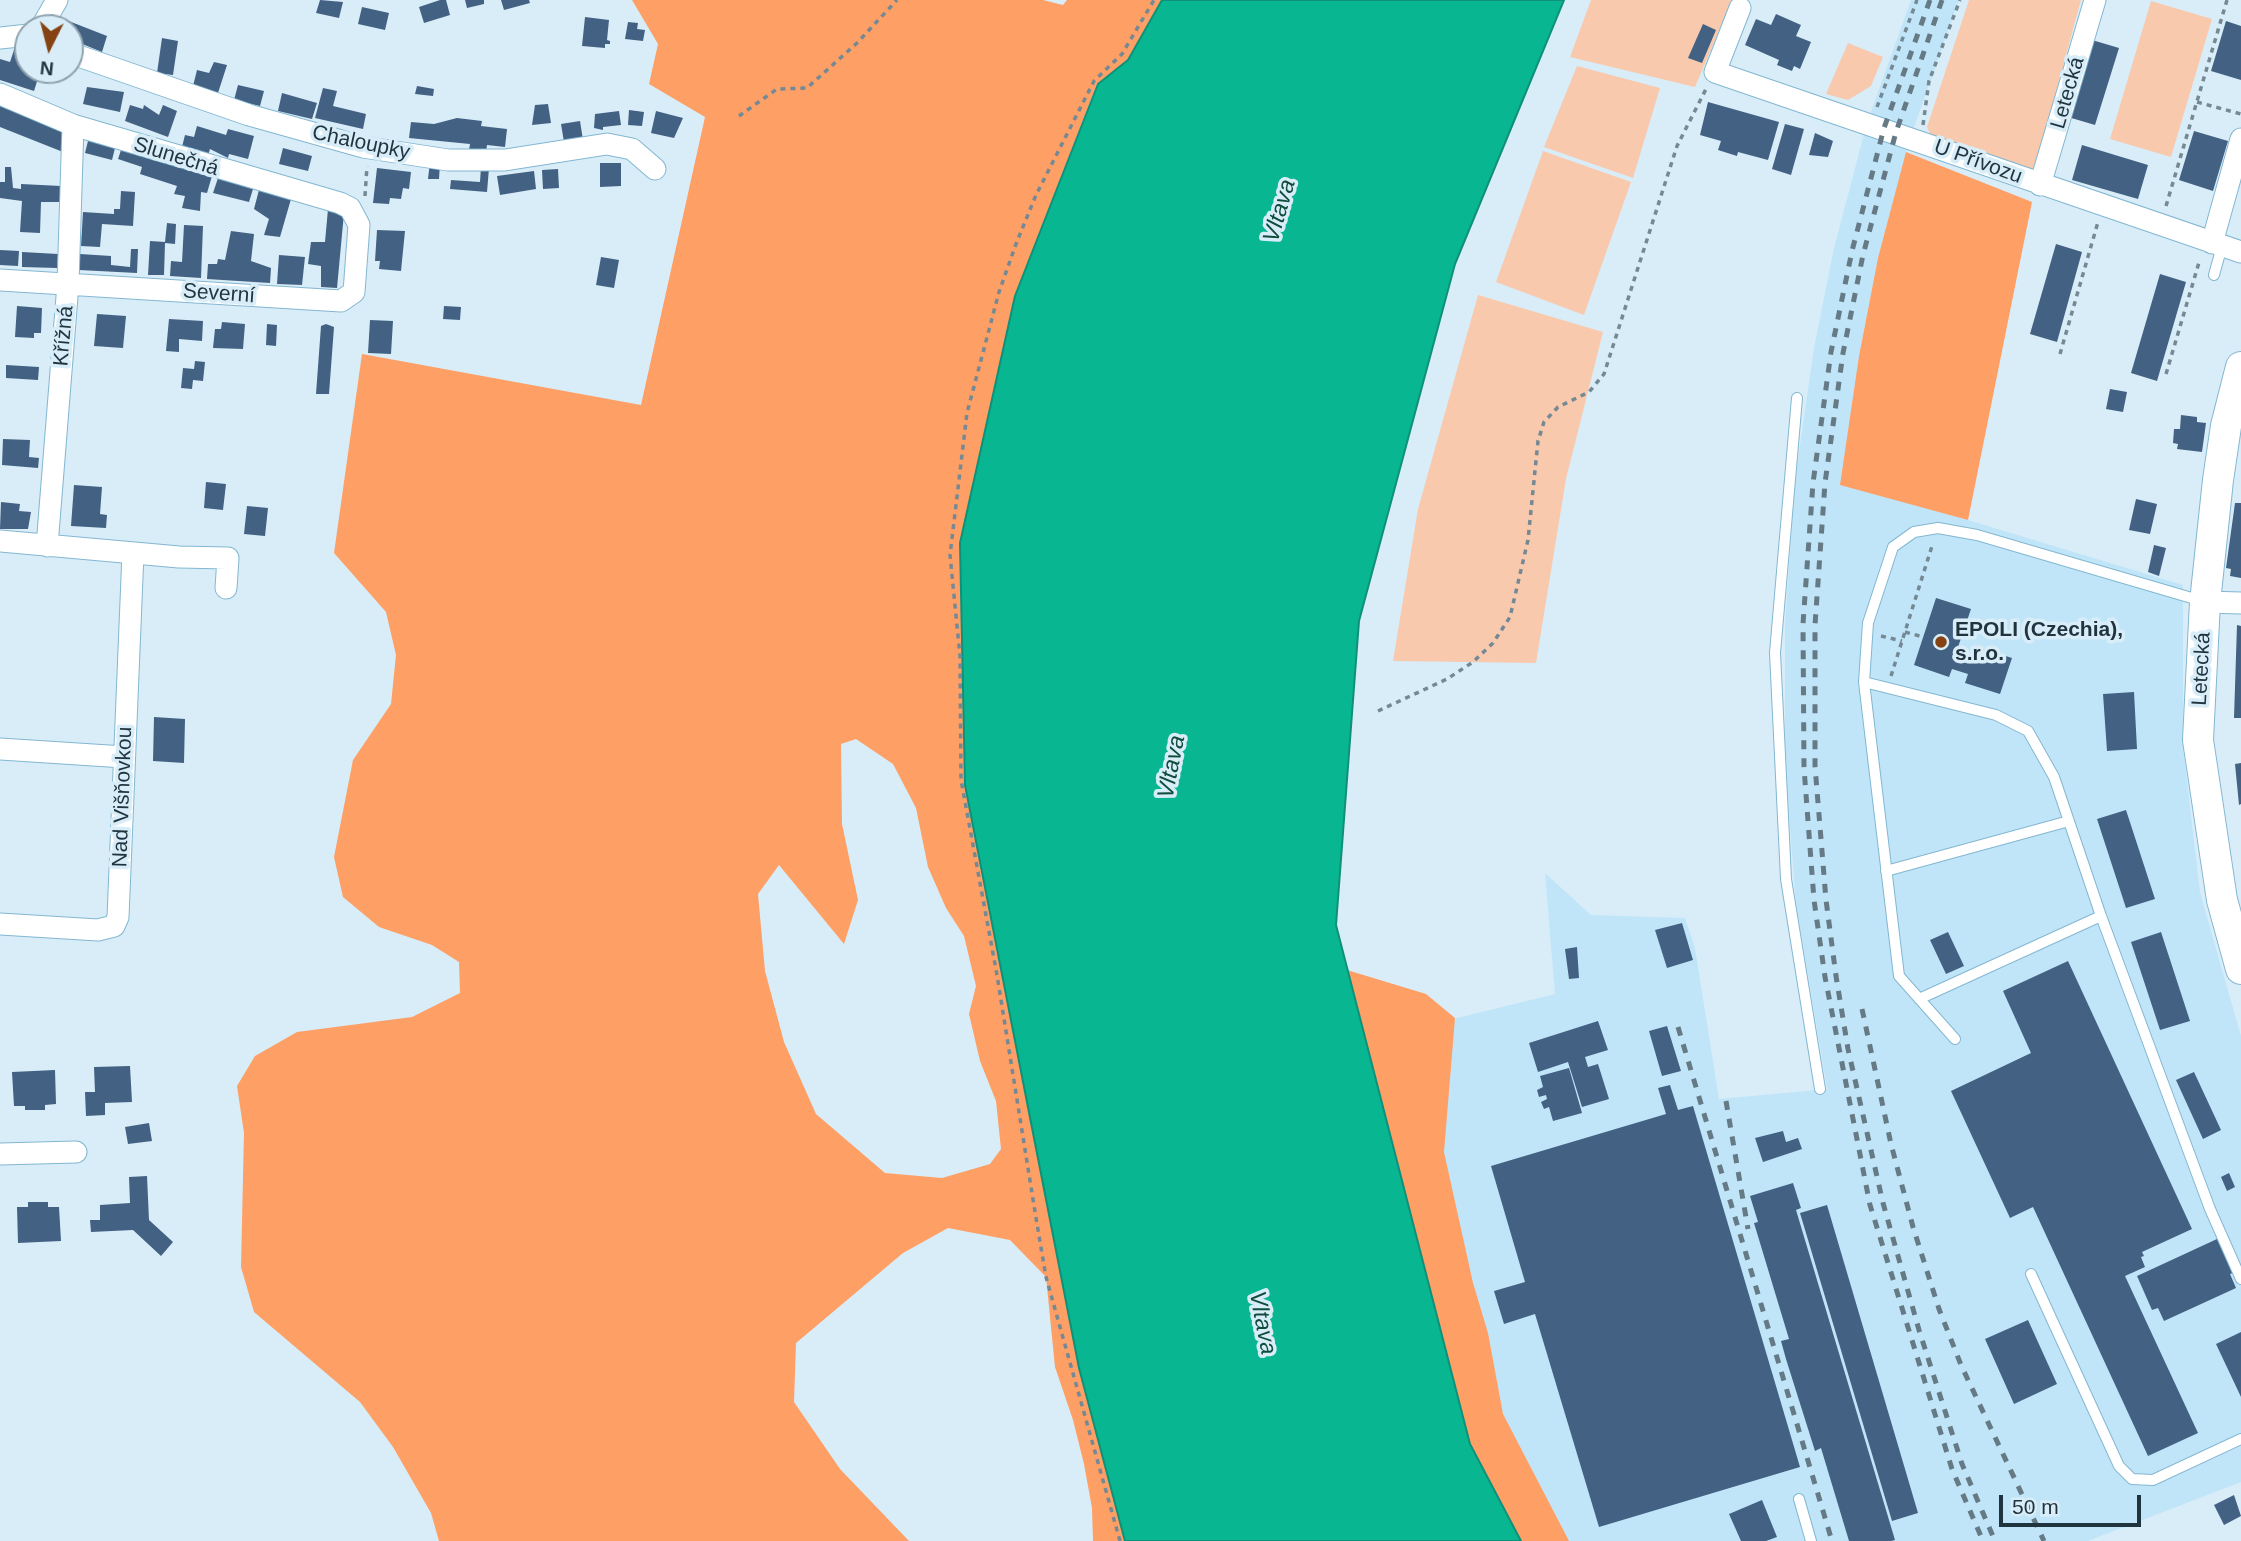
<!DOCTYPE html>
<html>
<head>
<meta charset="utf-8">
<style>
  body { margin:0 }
  #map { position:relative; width:2241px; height:1541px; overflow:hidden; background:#d8edf8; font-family:Arial,sans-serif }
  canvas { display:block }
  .north { position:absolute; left:14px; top:14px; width:70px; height:70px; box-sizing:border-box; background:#d8edf8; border:2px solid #8ea3ae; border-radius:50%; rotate:186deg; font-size:19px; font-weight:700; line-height:28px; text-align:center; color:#1f343f }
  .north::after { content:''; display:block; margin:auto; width:24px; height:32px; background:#854212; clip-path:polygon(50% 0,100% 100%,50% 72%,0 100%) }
  .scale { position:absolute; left:1999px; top:1495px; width:142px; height:32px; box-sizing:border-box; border:4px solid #1f343f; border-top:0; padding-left:9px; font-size:21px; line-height:24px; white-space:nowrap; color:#1f343f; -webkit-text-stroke:5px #d8edf8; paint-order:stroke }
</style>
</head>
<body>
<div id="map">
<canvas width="2241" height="1541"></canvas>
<div class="north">N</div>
<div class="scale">50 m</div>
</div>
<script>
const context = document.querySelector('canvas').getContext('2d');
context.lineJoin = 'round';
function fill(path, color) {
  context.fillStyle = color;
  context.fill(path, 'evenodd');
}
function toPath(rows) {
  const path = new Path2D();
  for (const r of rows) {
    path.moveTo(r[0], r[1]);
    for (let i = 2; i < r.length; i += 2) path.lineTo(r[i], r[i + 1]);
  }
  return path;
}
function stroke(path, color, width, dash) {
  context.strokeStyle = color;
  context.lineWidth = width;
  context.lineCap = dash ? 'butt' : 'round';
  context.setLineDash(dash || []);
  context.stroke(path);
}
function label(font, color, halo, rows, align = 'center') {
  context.font = font + ' Arial,sans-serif';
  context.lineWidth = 7;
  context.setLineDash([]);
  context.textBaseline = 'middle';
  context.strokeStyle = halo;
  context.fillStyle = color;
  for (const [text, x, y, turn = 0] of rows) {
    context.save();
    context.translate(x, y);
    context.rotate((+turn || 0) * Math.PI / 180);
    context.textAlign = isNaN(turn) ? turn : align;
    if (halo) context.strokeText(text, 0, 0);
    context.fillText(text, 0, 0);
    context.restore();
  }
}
const built = toPath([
  [1911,0,1959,0,1911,136,1878,258,1859,356,1841,484,1968,520,2183,585,2183,747,2200,892,2241,1036,2241,1482,2088,1541,1521,1541,1388,1035,1555,994,1545,873,1591,915,1685,918,1695,948,1719,1099,1827,1089,1796,903,1785,767,1785,624,1795,480,1814,348,1834,248,1867,123]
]);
const green = toPath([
  [1591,0,1732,0,1695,87,1570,57],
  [1969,0,2081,0,2034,173,1933,140,1927,127],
  [2151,1,2212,19,2171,157,2110,139],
  [1848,43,1883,57,1871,86,1848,100,1826,94],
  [1577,66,1660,88,1633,178,1544,147],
  [1543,151,1631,182,1584,315,1496,282],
  [1478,295,1603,332,1566,479,1536,663,1393,661,1418,509]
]);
const forest = toPath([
  [632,0,1043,0,1063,5,1067,0,1162,0,1128,60,1097,84,1015,296,960,543,965,785,1079,1368,1125,1541,1093,1541,1092,1508,1084,1464,1073,1420,1055,1367,1046,1277,1010,1240,948,1228,903,1253,796,1343,794,1402,840,1469,909,1541,439,1541,431,1513,393,1447,360,1402,254,1312,241,1267,244,1133,237,1086,255,1056,297,1032,412,1017,460,993,459,962,432,945,379,927,343,897,334,857,353,760,391,704,396,655,386,612,334,553,362,354,641,405,705,117,649,84,658,44],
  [856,739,893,764,916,808,928,867,946,908,964,936,976,986,969,1014,980,1061,996,1101,1001,1149,990,1164,942,1178,885,1173,816,1114,784,1042,765,971,758,894,779,865,844,944,858,900,842,824,841,744],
  [1906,152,2032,202,1968,520,1840,485,1859,356,1878,258],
  [1347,970,1426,994,1455,1018,1444,1152,1473,1283,1488,1333,1503,1414,1569,1541,1521,1541,1470,1445]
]);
const water = toPath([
  [1162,0,1564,0,1455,264,1359,621,1336,925,1470,1444,1521,1541,1125,1541,1079,1368,965,785,960,543,1015,296,1098,84,1128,60,1162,0]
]);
const building = toPath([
  [320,0,343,2,339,18,316,13],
  [440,0,446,0,450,15,424,23,419,7],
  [465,0,484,0,484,4,467,8],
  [501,0,529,0,530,3,504,10],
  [362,7,389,13,385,30,358,24],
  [1776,14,1801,25,1796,36,1811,42,1800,69,1794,66,1792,71,1777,65,1779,60,1745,45,1756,19,1771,25],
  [585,17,609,20,607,40,610,41,610,44,605,44,605,48,582,46],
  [61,18,107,36,102,52,70,39,70,28,57,28],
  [2226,21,2241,26,2241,80,2211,71],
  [628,22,638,23,637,29,645,30,643,41,625,39],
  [1703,24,1716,30,1702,63,1688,58],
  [162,38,178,41,173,75,157,73],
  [2092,40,2119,48,2095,125,2068,117],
  [15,47,28,49,28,70,40,72,34,91,0,80,0,59,10,62],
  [214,62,227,65,217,96,192,90,197,70,209,73],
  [238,85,264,91,260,106,234,100],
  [417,86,434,89,433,96,415,94],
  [87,87,124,92,120,112,83,104],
  [323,88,337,91,333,106,366,114,363,129,315,118],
  [282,93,317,103,312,119,278,111],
  [1708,102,1779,122,1768,160,1738,152,1737,156,1718,150,1721,141,1700,135],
  [0,104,64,130,63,152,0,127],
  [548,104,551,123,532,125,535,105],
  [130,105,143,109,144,105,159,115,163,105,177,111,168,137,125,121],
  [629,110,644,112,642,126,628,125],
  [619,111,621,125,603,127,603,130,594,128,595,114],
  [656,111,683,118,674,138,651,133],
  [457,118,482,121,481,126,507,129,505,147,487,145,486,152,469,150,470,144,409,138,411,122,434,124],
  [580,121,583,140,564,142,561,124],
  [1785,124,1804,129,1791,175,1772,169],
  [197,126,226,135,228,129,254,136,248,159,229,154,228,158,210,149,207,159,181,151,185,135,194,137],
  [2194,131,2228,141,2213,191,2179,180],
  [1815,133,1833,141,1828,157,1809,155],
  [89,137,116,144,112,160,85,153],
  [2082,145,2148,165,2138,199,2072,180],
  [283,148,312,156,308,171,279,164],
  [121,150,212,176,207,193,201,192,200,211,182,208,185,196,174,194,177,186,140,174,142,167,118,159],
  [430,162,440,163,439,179,428,179],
  [600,163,621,163,621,186,600,187],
  [5,167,11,167,13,188,21,189,21,184,61,186,61,202,41,202,40,233,20,232,22,201,0,198,0,182,5,182],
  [481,167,489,168,487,192,450,189,451,180,480,182],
  [377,168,411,172,409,189,403,188,401,199,390,198,389,204,373,203],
  [558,169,559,188,543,189,542,170],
  [534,171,536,189,500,195,497,176],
  [218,178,253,189,249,202,213,193],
  [259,190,291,199,280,237,264,235,269,219,254,209],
  [121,191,135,192,133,226,102,224,100,247,81,246,83,212,114,214,114,209,120,209],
  [328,209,344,213,337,288,321,287,321,266,308,264,311,242,325,242],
  [167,223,176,224,175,244,165,243,164,275,148,275,150,241,165,242],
  [184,225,203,226,201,278,170,276,171,261,182,262],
  [377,230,405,231,401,271,379,269,380,261,375,261],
  [231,231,254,234,251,261,271,268,270,283,207,279,208,264,217,264,218,259,225,260],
  [2056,244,2082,252,2057,342,2030,334],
  [131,249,138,249,137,273,79,270,80,254,111,256,111,265,130,267],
  [0,250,19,251,18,266,0,265],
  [22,252,58,254,57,268,22,267],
  [279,255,305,257,302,285,277,284],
  [601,257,619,260,614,288,596,285],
  [2160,274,2186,282,2157,381,2131,373],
  [17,306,42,308,41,333,34,333,34,338,15,337],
  [444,306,461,307,460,320,443,319],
  [97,314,126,316,123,348,94,346],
  [169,319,203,321,202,341,179,339,179,352,166,351],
  [370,320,393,321,391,354,368,353],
  [222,322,245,324,243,349,213,348,215,329,221,329],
  [267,324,277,325,276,346,266,345],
  [326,324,334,327,329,394,316,394,321,326],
  [195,361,205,362,203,381,193,380,192,389,181,388,183,368,194,369],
  [6,365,39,367,38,380,6,378],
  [2110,389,2127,392,2123,412,2106,409],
  [2181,415,2197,417,2197,422,2206,423,2202,452,2177,449,2178,444,2173,443,2174,429,2180,429],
  [3,439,30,440,29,457,39,458,38,468,2,465],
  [206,482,226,484,223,510,204,508],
  [74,485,102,487,100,514,107,515,106,528,71,526],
  [2136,499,2157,504,2150,534,2129,530],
  [1,502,20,504,19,511,31,512,28,529,0,529],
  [2235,503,2241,503,2241,578,2230,576,2231,569,2226,568],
  [247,506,268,508,265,536,244,534],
  [2154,545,2166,548,2159,576,2148,572],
  [1936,598,1971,609,1957,650,1974,656,1977,647,2012,658,2000,694,1965,683,1968,674,1952,669,1949,677,1914,665],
  [2237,625,2241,626,2241,718,2234,718],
  [2134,692,2137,749,2107,751,2103,694],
  [154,717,185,719,184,763,153,761],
  [2241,763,2241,804,2239,805,2235,764],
  [2126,810,2155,899,2126,908,2097,819],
  [1682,923,1693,960,1667,968,1655,930],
  [1948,932,1964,966,1946,974,1930,940],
  [2161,932,2190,1021,2160,1030,2131,942],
  [1577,947,1579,978,1569,979,1565,949],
  [2068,961,2192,1229,2142,1252,2144,1256,2141,1257,2145,1267,2125,1276,2198,1433,2148,1456,2033,1207,2010,1218,1951,1091,2031,1053,2003,991],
  [1598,1021,1608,1050,1585,1057,1588,1067,1598,1064,1609,1099,1582,1107,1568,1062,1538,1072,1529,1043],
  [1667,1026,1681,1071,1662,1076,1649,1031],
  [130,1066,132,1102,105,1103,105,1115,86,1116,85,1092,95,1092,94,1067],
  [1569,1068,1582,1113,1553,1121,1549,1107,1544,1109,1541,1102,1547,1099,1546,1095,1539,1097,1537,1090,1543,1087,1540,1076],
  [55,1070,56,1104,45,1105,45,1110,25,1110,25,1106,14,1106,12,1072],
  [2194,1072,2221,1130,2203,1139,2176,1080],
  [1670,1085,1678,1110,1693,1106,1800,1467,1599,1527,1535,1314,1504,1324,1494,1291,1525,1282,1491,1166,1666,1114,1658,1088],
  [149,1123,152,1141,128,1144,125,1127],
  [1783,1131,1786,1142,1798,1138,1802,1149,1763,1162,1755,1138],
  [2229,1173,2235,1187,2227,1191,2221,1177],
  [147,1176,149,1220,173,1242,161,1256,133,1230,91,1232,90,1220,100,1220,100,1205,130,1203,129,1177],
  [1793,1183,1801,1208,1796,1210,1895,1540,1891,1541,1849,1541,1821,1448,1815,1451,1786,1359,1781,1341,1789,1339,1754,1223,1758,1222,1750,1196],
  [28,1202,48,1202,48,1207,59,1207,61,1241,18,1243,17,1207,28,1207],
  [1827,1205,1918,1513,1892,1521,1800,1213],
  [2217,1239,2233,1273,2230,1274,2236,1288,2164,1321,2158,1308,2152,1310,2137,1276],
  [2028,1320,2057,1384,2014,1404,1985,1339],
  [2241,1332,2241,1397,2216,1344],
  [2234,1495,2241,1516,2224,1525,2214,1505],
  [1762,1500,1777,1537,1766,1541,1741,1541,1729,1514]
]);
const path = toPath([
  [2197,102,2241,114],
  [1877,107,1917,0],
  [739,116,777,89,807,88,857,43,897,0],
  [1923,125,1929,81,1960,0],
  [365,196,367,166],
  [2166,206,2227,0],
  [2060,354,2098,222],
  [2166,374,2200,259],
  [1905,632,1923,637],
  [1881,636,1902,641],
  [1891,676,1933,543],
  [1378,711,1447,679,1473,662,1493,643,1510,617,1528,540,1538,441,1544,422,1558,407,1589,392,1604,374,1677,146,1706,89],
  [1120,1541,1046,1277,1036,1218,997,975,961,780,960,656,950,555,967,413,999,292,1016,244,1036,195,1094,81,1122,54,1154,0]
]);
const lane = toPath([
  [2214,275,2222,246],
  [1797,398,1775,653,1786,879,1820,1089],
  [2202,601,1977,535,1938,528,1914,532,1893,547,1868,623,1864,682,1996,715,2028,731,2054,777,2101,916,2210,1209,2241,1279],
  [1864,682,1899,976,1955,1039],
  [1886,871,2069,821],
  [1919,999,2101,916],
  [2031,1274,2119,1466,2132,1479,2153,1480,2241,1439],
  [1799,1499,1811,1541]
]);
const street = toPath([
  [1740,8,1715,72,2241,252],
  [41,28,57,0],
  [0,38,28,35],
  [70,53,249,115,363,147,448,160,505,160,607,144,632,149,655,169],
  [0,94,73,125,340,203,350,208,359,225,354,292,341,301,0,280],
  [2040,185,2095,0],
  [2212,243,2241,139],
  [0,541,179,557,228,558,226,588],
  [47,546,68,284,73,125],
  [2205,602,2241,603],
  [0,749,124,757],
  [0,924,98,930,114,926,118,917,133,553],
  [0,1154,76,1152]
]);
const secondary = toPath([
  [2241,367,2226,426,2218,480,2205,602,2198,740,2222,900,2241,969]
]);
const rail = toPath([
  [1930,0,1884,128,1852,251,1831,352,1813,483,1803,624,1804,768,1814,900,1825,977,1870,1205,1952,1469,1983,1541],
  [1942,0,1896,132,1863,255,1843,353,1825,483,1815,625,1815,766,1826,900,1836,976,1848,1049,1883,1203,1919,1330,1962,1464,1995,1541],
  [1862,1009,1891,1144,1913,1227,1939,1309,1961,1365,2044,1541],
  [1678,1027,1832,1541],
  [1726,1101,1748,1229]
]);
const markers = [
  [1941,642,7,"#854212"]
];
const streetNames = [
  ["Letecká",2068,93,-74],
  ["Chaloupky",361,143,12],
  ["Slunečná",176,157,17],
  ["U Přívozu",1978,162,20],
  ["Severní",219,294,4],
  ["Křížná",64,336,-85],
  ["Letecká",2202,669,-87],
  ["Nad Višňovkou",123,797,-88]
];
const poiNames = [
  ["EPOLI (Czechia),",1955,630],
  ["s.r.o.",1955,654]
];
const waterNames = [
  ["Vltava",1280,211,-74],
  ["Vltava",1172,767,-79],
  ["Vltava",1262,1323,79]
];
fill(built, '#c1e5f8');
fill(green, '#f9c9ae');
fill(forest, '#fe9f65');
fill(water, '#08b791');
stroke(water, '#0f9078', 2);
fill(building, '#426183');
stroke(lane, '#83b7d1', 12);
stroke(street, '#83b7d1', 23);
stroke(secondary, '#83b7d1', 32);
stroke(path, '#748994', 3.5, [5, 5]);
stroke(lane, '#fff', 10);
stroke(street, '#fff', 21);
stroke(secondary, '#fff', 30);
stroke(rail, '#657a85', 5, [9, 9]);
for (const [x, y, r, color] of markers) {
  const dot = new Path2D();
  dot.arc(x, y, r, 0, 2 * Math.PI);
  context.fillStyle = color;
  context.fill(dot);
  stroke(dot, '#d8edf8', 2.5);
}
label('21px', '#1f343f', '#d8edf8', streetNames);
label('bold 21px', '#1f343f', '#d8edf8', poiNames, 'left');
label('italic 23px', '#104c3c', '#d8edf8', waterNames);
</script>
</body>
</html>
